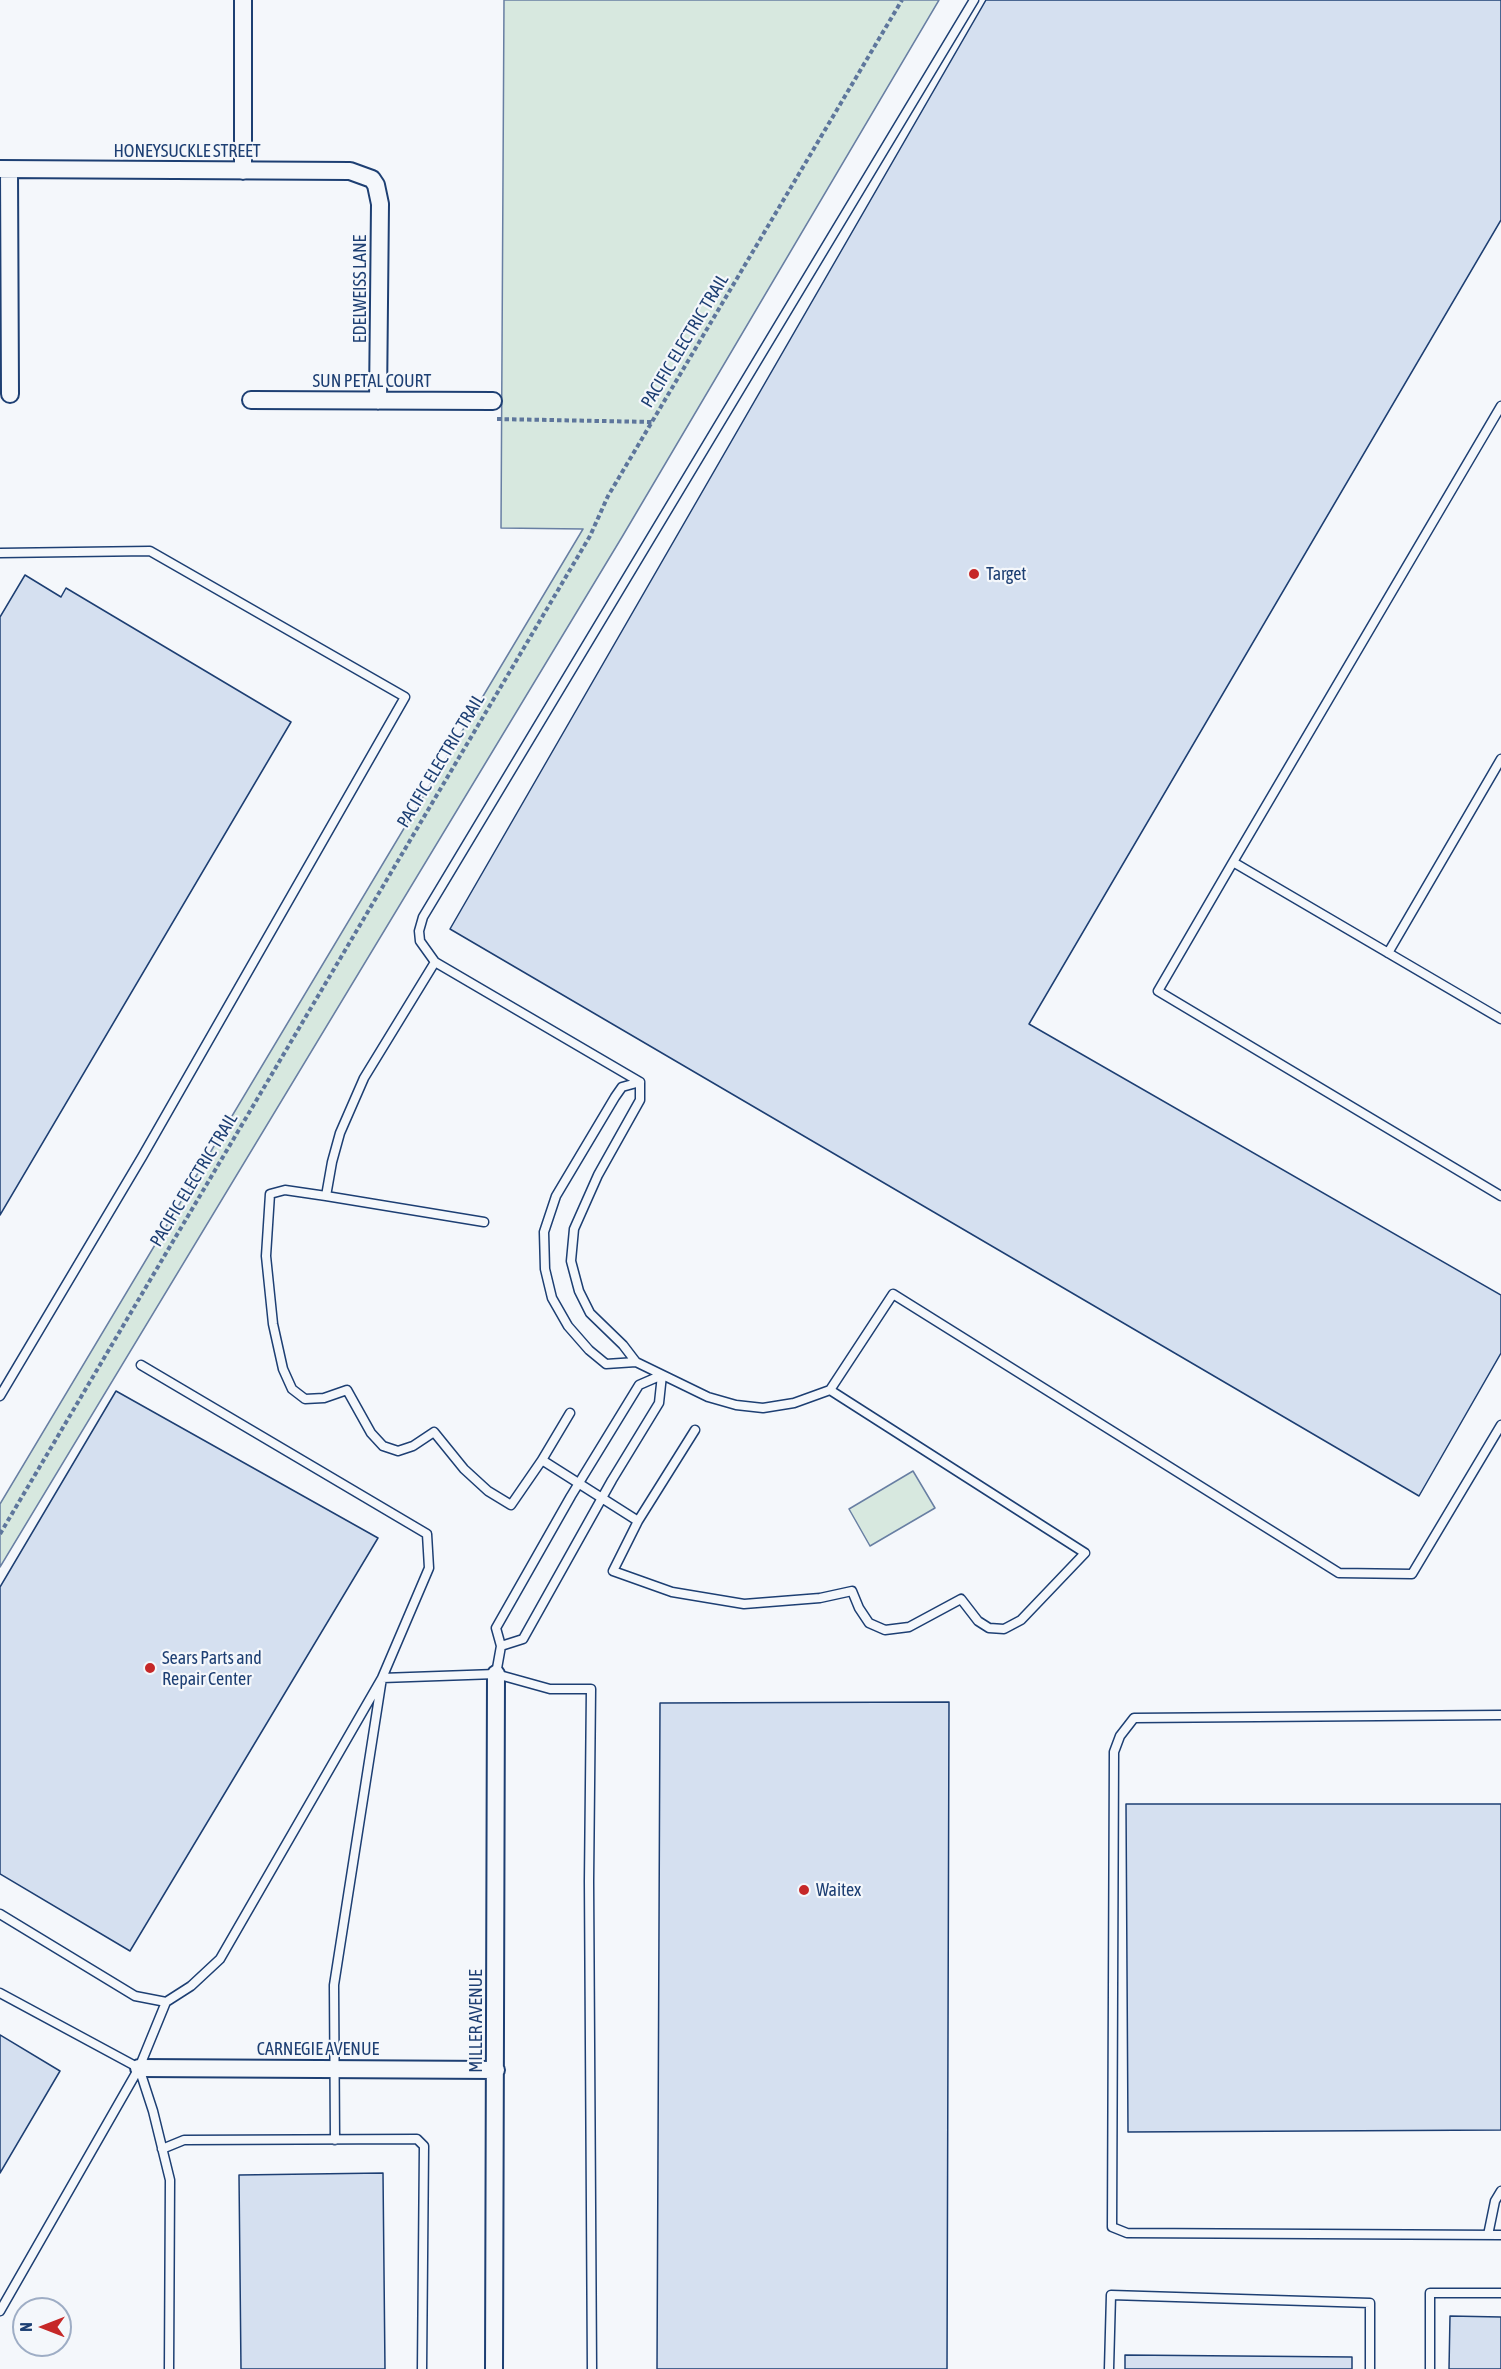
<!DOCTYPE html>
<html>
<head>
<meta charset="utf-8">
<style>
  body { margin:0 }
  #map { position:relative; width:1501px; height:2369px; overflow:hidden; background:#f4f7fb; font-family:"Asap Condensed",sans-serif }
  canvas { display:block }
  .north { position:absolute; left:12px; top:2297px; width:60px; height:60px; box-sizing:border-box; background:#f4f7fb; border:2px solid #9eadc5; border-radius:50%; rotate:270deg; font-size:16px; font-weight:700; line-height:24px; text-align:center; color:#1d3f73 }
  .north::after { content:''; display:block; margin:auto; width:21px; height:27px; background:#c62828; clip-path:polygon(50% 0,100% 100%,50% 72%,0 100%) }
</style>
</head>
<body>
<div id="map">
<canvas width="1501" height="2369"></canvas>
<div class="north">N</div>
</div>
<script>
const context = document.querySelector('canvas').getContext('2d');
context.lineJoin = 'round';
function fill(path, color) {
  context.fillStyle = color;
  context.fill(path, 'evenodd');
}
function toPath(rows) {
  const path = new Path2D();
  for (const r of rows) {
    path.moveTo(r[0], r[1]);
    for (let i = 2; i < r.length; i += 2) path.lineTo(r[i], r[i + 1]);
  }
  return path;
}
function stroke(path, color, width, dash) {
  context.strokeStyle = color;
  context.lineWidth = width;
  context.lineCap = dash ? 'butt' : 'round';
  context.setLineDash(dash || []);
  context.stroke(path);
}
function label(font, color, halo, rows, align = 'center') {
  context.font = font + ' "Asap Condensed",sans-serif';
  context.lineWidth = 4.5;
  context.setLineDash([]);
  context.textBaseline = 'middle';
  context.strokeStyle = halo;
  context.fillStyle = color;
  for (const [text, x, y, turn = 0] of rows) {
    context.save();
    context.translate(x, y);
    context.rotate((+turn || 0) * Math.PI / 180);
    context.textAlign = isNaN(turn) ? turn : align;
    if (halo) context.strokeText(text, 0, 0);
    context.fillText(text, 0, 0);
    context.restore();
  }
}
const green = toPath([
  [504,0,939,0,622,537,0,1567,0,1504,583,529,501,528,504,0],
  [913,1471,935,1508,870,1546,849,1509,913,1471]
]);
const building = toPath([
  [986,0,1501,0,1501,220,1029,1024,1501,1295,1501,1353,1419,1496,450,929,986,0],
  [25,575,61,597,66,588,291,722,0,1215,0,617,25,575],
  [116,1391,378,1538,130,1951,0,1874,0,1587,116,1391],
  [949,1702,947,2369,657,2369,660,1703,949,1702],
  [1126,1804,1501,1804,1501,2130,1128,2132,1126,1804],
  [0,2035,60,2071,0,2173,0,2035],
  [383,2173,385,2369,241,2369,239,2175,383,2173],
  [1450,2316,1501,2317,1501,2369,1449,2369,1450,2316],
  [1125,2355,1352,2357,1352,2369,1125,2369,1125,2355]
]);
const path = toPath([
  [497,419,652,422],
  [0,1534,590,536,608,496,902,0]
]);
const lane = toPath([
  [1501,406,1233,862,1501,1019],
  [0,553,150,551,405,697,142,1157,0,1396],
  [1233,862,1158,991,1501,1196],
  [1388,953,1501,759],
  [435,962,364,1078,340,1133,332,1162,326,1196,285,1190,270,1194,266,1256,273,1324,283,1369,292,1389,305,1399,324,1398,347,1390,371,1433,383,1446,398,1451,413,1446,434,1432,464,1469,488,1491,511,1505,542,1460,638,1521,613,1571,672,1592,744,1604,820,1598,852,1591,859,1608,869,1623,885,1630,909,1627,961,1599,978,1621,989,1628,1004,1629,1021,1620,1085,1553,830,1390],
  [640,1082,622,1087,615,1097,556,1196,544,1232,545,1269,552,1298,568,1326,589,1350,606,1364,636,1362,708,1397,736,1405,763,1408,794,1403,830,1390,893,1294,1339,1573,1412,1574,1501,1425],
  [640,1082,435,962,420,941,419,931,423,917,974,0],
  [326,1196,484,1222],
  [636,1362,623,1345,590,1313,579,1291,571,1261,574,1229,598,1175,640,1100,640,1082],
  [141,1365,427,1534,429,1568,382,1678,334,1985,335,2140],
  [542,1460,570,1413],
  [638,1521,695,1430],
  [501,1646,523,1639,612,1480,659,1403,662,1375],
  [496,1674,501,1646,496,1628,571,1496,639,1385,662,1375],
  [1501,1715,1134,1718,1120,1736,1114,1752,1112,2227,1127,2233,1501,2235],
  [0,1914,135,1996,166,2002,191,1986,220,1959,382,1678,496,1674,550,1689,591,1689,589,1881,592,2369],
  [0,1993,139,2068,153,2111,170,2180,169,2369],
  [162,2149,184,2140,417,2139,424,2146,422,2369],
  [1488,2235,1495,2201,1501,2191],
  [0,2311,139,2068,166,2002],
  [1109,2369,1111,2295,1370,2303,1370,2369],
  [1430,2369,1430,2293,1501,2293]
]);
const street = toPath([
  [0,169,350,171,372,179,376,185,380,204,378,401],
  [9,170,10,394],
  [243,171,243,0],
  [251,400,493,401],
  [139,2068,496,2070],
  [494,2369,496,1674]
]);
const markers = [
  [974,574,6,"#c62828"],
  [150,1668,6,"#c62828"],
  [804,1890,6,"#c62828"]
];
const streetNames = [
  ["HONEYSUCKLE STREET",187,151],
  ["EDELWEISS LANE",360,289,-90],
  ["PACIFIC ELECTRIC TRAIL",685,341,-59],
  ["SUN PETAL COURT",372,381],
  ["PACIFIC ELECTRIC TRAIL",441,761,-59],
  ["PACIFIC ELECTRIC TRAIL",194,1180,-59],
  ["MILLER AVENUE",476,2021,-90],
  ["CARNEGIE AVENUE",318,2049]
];
const poiNames = [
  ["Target",986,574],
  ["Sears Parts and",162,1658],
  ["Repair Center",162,1679],
  ["Waitex",816,1890]
];
fill(green, '#d7e8df');
stroke(green, '#687fa3', 1.5);
fill(building, '#d5e0f0');
stroke(building, '#1d3f73', 1.5);
stroke(lane, '#1d3f73', 11);
stroke(street, '#1d3f73', 20);
stroke(path, '#5e769c', 4, [4.5, 3]);
stroke(lane, '#f4f7fb', 8);
stroke(street, '#f4f7fb', 16);
for (const [x, y, r, color] of markers) {
  const dot = new Path2D();
  dot.arc(x, y, r, 0, 2 * Math.PI);
  context.fillStyle = color;
  context.fill(dot);
  stroke(dot, '#f4f7fb', 2);
}
label('18px', '#1d3f73', '#f4f7fb', streetNames);
label('18px', '#1d3f73', '#f4f7fb', poiNames, 'left');
</script>
</body>
</html>
